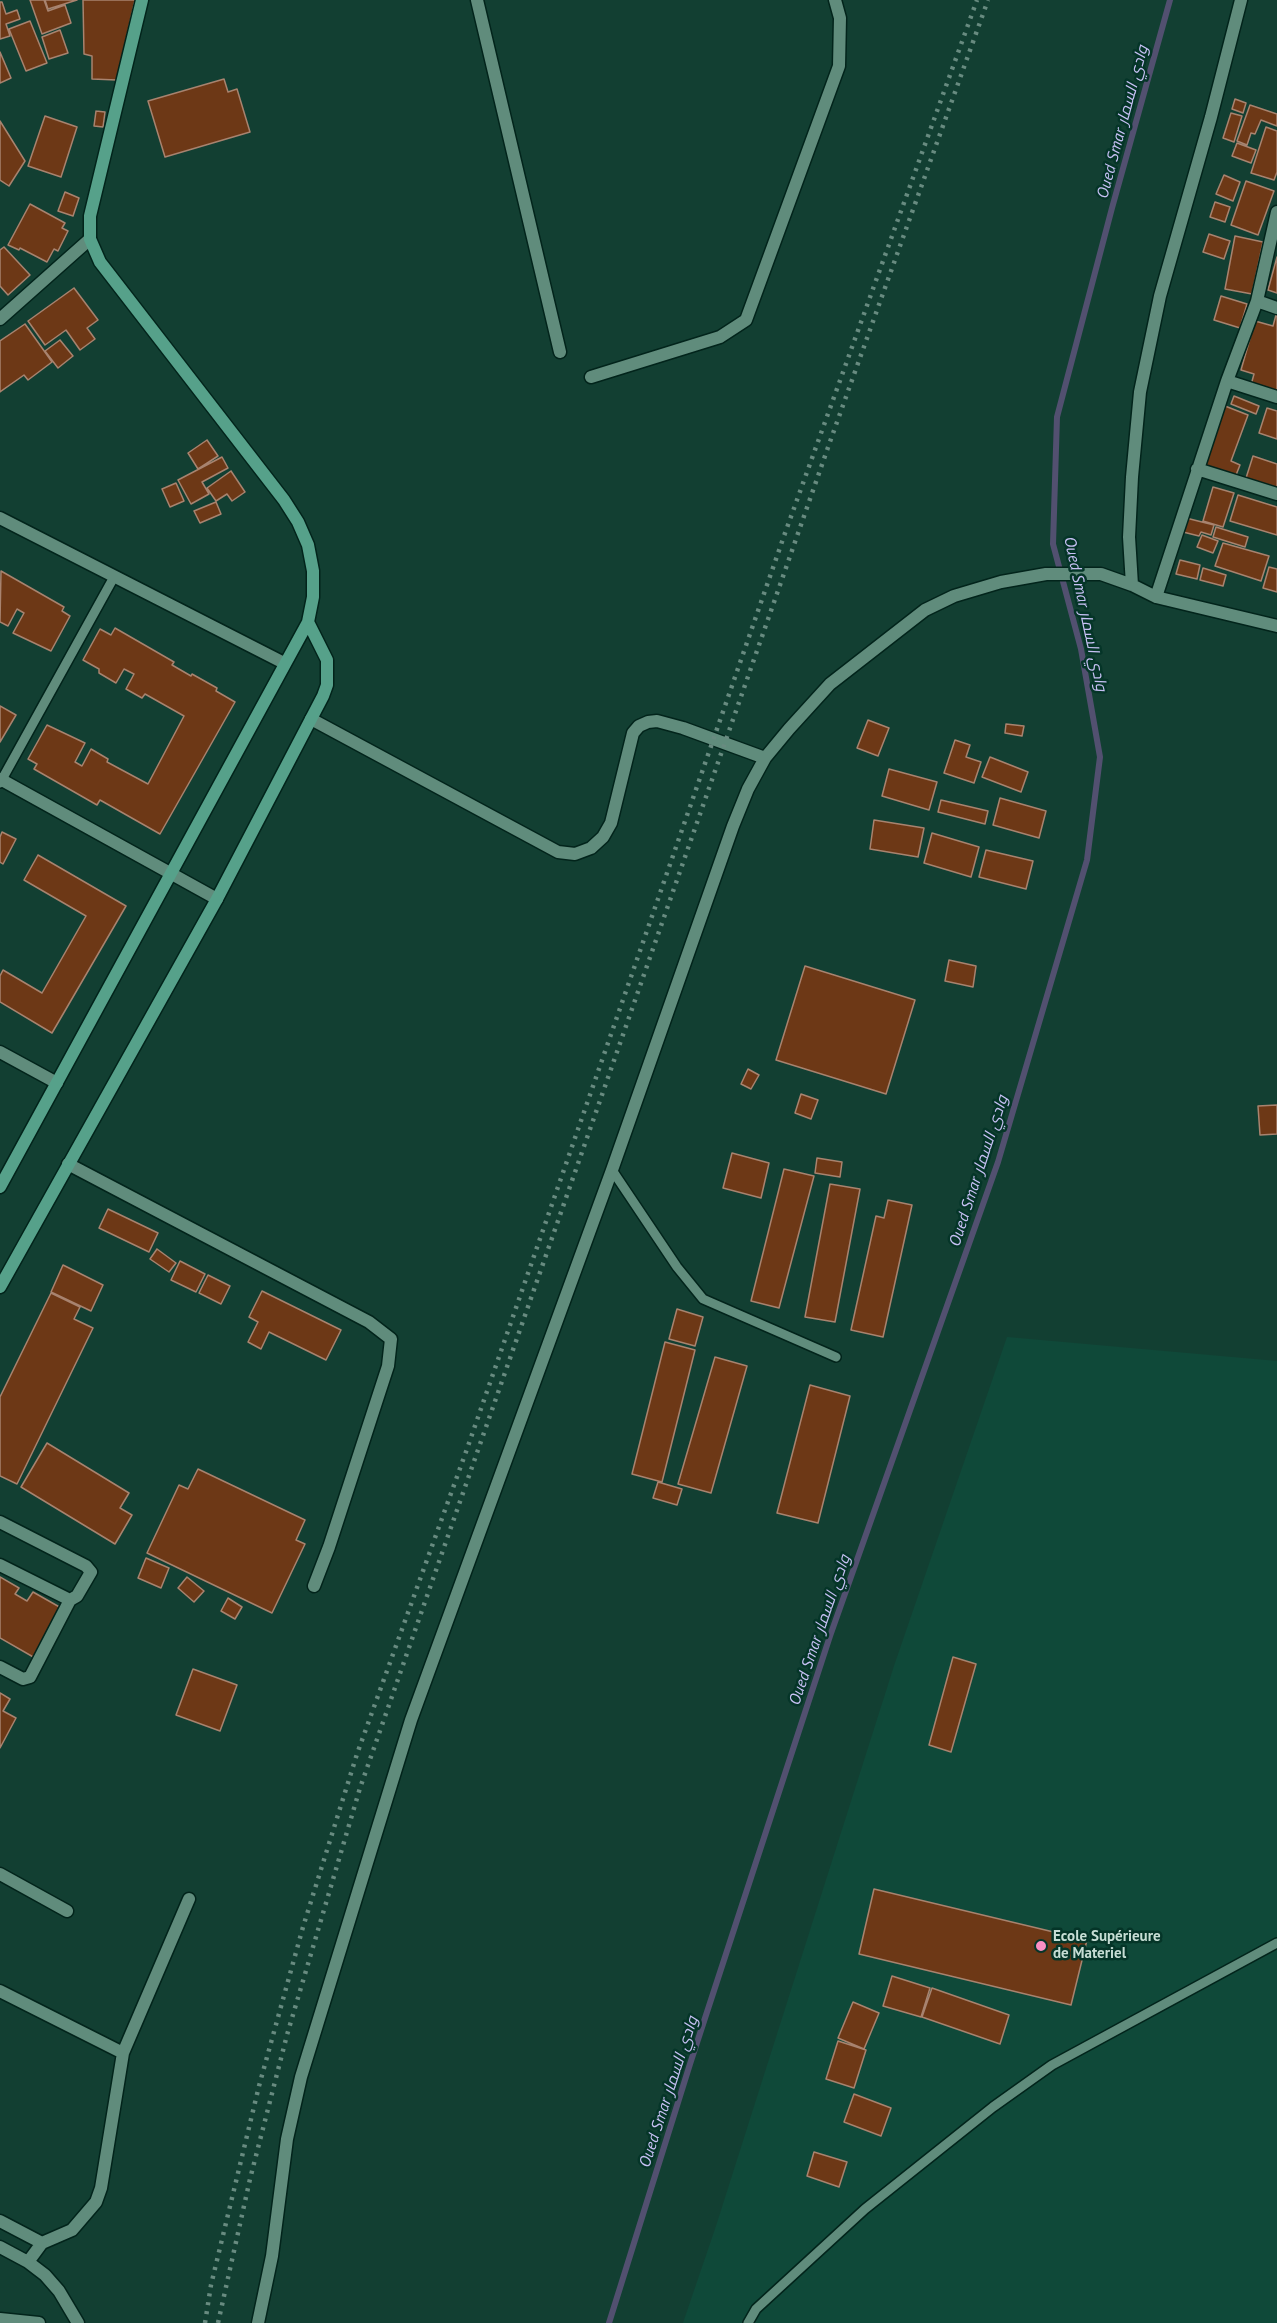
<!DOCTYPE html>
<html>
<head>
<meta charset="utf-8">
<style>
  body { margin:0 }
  canvas { display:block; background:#123f32 }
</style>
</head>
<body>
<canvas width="1277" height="2323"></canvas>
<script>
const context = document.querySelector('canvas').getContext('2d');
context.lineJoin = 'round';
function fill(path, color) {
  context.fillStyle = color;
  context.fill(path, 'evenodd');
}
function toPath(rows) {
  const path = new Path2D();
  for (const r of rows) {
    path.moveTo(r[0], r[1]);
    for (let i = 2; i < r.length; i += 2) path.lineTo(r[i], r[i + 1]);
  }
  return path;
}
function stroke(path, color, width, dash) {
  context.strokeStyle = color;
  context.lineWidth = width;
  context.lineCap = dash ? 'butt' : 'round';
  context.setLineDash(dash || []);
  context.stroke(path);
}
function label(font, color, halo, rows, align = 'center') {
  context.font = font + ' "PT Sans",Cairo,sans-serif';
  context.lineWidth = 5;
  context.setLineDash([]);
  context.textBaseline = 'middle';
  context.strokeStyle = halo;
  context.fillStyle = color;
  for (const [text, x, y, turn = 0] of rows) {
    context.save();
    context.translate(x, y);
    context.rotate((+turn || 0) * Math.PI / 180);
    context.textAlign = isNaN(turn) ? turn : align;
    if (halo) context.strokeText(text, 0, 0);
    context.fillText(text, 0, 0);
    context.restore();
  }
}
const built = toPath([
  [1007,1337,1277,1361,1277,2323,683,2323,716,2226,894,1666]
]);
const stream = toPath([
  [609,2323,690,2064,830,1636,998,1162,1087,860,1100,757,1081,649,1053,544,1057,417,1112,208,1170,0]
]);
const building = toPath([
  [30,0,44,0,48,11,65,5,71,23,42,34,30,0],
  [45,0,77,0,48,9,45,0],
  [83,0,135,0,117,80,92,79,92,56,84,54,83,0],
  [0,2,2,2,6,14,17,10,20,19,6,24,10,36,0,39,0,2],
  [30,21,47,63,26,71,9,29,30,21],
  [60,30,68,53,49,59,42,37,60,30],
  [0,52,11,78,0,83,0,52],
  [224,79,228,92,237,89,250,132,165,157,148,101,224,79],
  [1235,99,1246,103,1243,113,1232,109,1235,99],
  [1250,105,1277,114,1277,126,1261,120,1255,134,1251,133,1247,145,1237,141,1250,105],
  [96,111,105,112,103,127,94,126,96,111],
  [1231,113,1242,116,1234,142,1223,138,1231,113],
  [45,116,77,127,61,177,28,166,45,116],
  [0,121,25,161,9,186,0,180,0,121],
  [1266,127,1277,131,1277,172,1274,180,1251,173,1266,127],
  [1237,143,1256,150,1251,163,1232,156,1237,143],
  [1224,175,1240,182,1233,201,1216,194,1224,175],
  [1246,181,1274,191,1258,235,1231,225,1246,181],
  [65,192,79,198,73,216,58,211,65,192],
  [1215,202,1230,207,1225,222,1210,217,1215,202],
  [30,204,65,223,62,228,68,231,58,251,54,249,47,262,20,248,19,250,8,245,30,204],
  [1209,234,1230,241,1224,259,1203,252,1209,234],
  [1235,236,1263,242,1252,294,1225,289,1235,236],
  [4,247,30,275,8,295,0,286,0,250,4,247],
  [1277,257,1277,293,1268,290,1277,257],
  [74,288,98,320,87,328,95,339,80,350,66,330,45,345,28,321,74,288],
  [1221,296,1247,304,1240,328,1214,320,1221,296],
  [1276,315,1277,315,1277,391,1251,385,1254,374,1241,370,1255,321,1273,326,1276,315],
  [25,324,52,362,28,380,24,375,0,392,0,341,25,324],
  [60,340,73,356,58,368,45,351,60,340],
  [1234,396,1259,406,1256,414,1231,404,1234,396],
  [1225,406,1248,415,1231,461,1240,465,1234,480,1203,468,1225,406],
  [1267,408,1277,411,1277,439,1259,433,1267,408],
  [207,440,218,456,198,469,188,453,207,440],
  [1253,456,1277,464,1277,489,1246,478,1253,456],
  [222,457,228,468,202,482,209,494,191,504,178,480,222,457],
  [231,471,245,492,232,501,227,494,216,501,207,488,231,471],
  [176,483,184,501,170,507,162,489,176,483],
  [1213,487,1234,493,1223,527,1203,521,1213,487],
  [1238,495,1277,507,1277,535,1230,521,1238,495],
  [216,502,221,514,200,523,194,511,216,502],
  [1186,518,1214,525,1211,535,1201,532,1199,536,1183,532,1186,518],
  [1216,527,1248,537,1245,547,1213,537,1216,527],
  [1202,535,1218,541,1213,553,1197,547,1202,535],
  [1223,543,1269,556,1261,581,1215,566,1223,543],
  [1180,560,1200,565,1197,579,1176,574,1180,560],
  [1269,567,1277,569,1277,592,1263,588,1269,567],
  [1203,568,1226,575,1223,586,1200,580,1203,568],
  [1,571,64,607,62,611,70,616,51,651,13,633,24,613,17,609,8,626,0,622,1,571],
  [115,628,174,662,172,665,191,676,192,674,217,688,216,691,235,702,160,834,100,800,97,805,34,769,37,764,28,759,47,725,85,743,75,762,82,766,91,749,108,759,107,762,148,784,184,716,145,694,142,698,126,689,134,674,124,669,116,683,99,673,99,669,83,660,100,629,111,635,115,628],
  [0,706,16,715,0,742,0,706],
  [868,720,889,728,878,756,857,748,868,720],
  [1006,724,1024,726,1022,736,1005,733,1006,724],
  [955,740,970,745,966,757,981,762,974,783,944,773,955,740],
  [990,757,1028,772,1021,792,982,777,990,757],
  [889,769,937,782,929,810,882,796,889,769],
  [1000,798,1046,811,1039,838,993,825,1000,798],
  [941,800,988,811,985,824,938,812,941,800],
  [874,820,924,828,918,857,870,849,874,820],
  [2,832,16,839,3,864,0,862,0,837,2,832],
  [932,833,979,847,971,877,924,863,932,833],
  [986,850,1033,861,1026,889,979,877,986,850],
  [38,855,126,906,52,1033,0,1002,0,976,3,970,42,993,86,916,24,880,38,855],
  [949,960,976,966,973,987,945,981,949,960],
  [805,966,915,1000,886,1094,776,1060,805,966],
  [748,1069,759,1075,751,1089,741,1084,748,1069],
  [801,1094,818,1100,811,1119,795,1113,801,1094],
  [1277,1105,1277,1134,1260,1135,1258,1106,1277,1105],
  [732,1153,769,1163,761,1198,723,1188,732,1153],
  [817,1158,842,1162,840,1177,815,1173,817,1158],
  [784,1169,814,1176,779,1308,751,1301,784,1169],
  [830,1184,860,1189,835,1322,805,1317,830,1184],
  [888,1200,912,1205,883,1337,851,1330,876,1216,884,1218,888,1200],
  [108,1209,158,1233,149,1252,99,1228,108,1209],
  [157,1249,176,1263,169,1272,150,1259,157,1249],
  [180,1261,205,1274,196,1292,171,1280,180,1261],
  [63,1265,103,1285,91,1311,51,1292,63,1265],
  [208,1275,230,1286,221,1304,199,1293,208,1275],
  [262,1291,341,1330,326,1360,269,1332,261,1349,248,1342,258,1322,249,1317,262,1291],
  [51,1293,80,1307,74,1319,93,1328,17,1484,0,1476,0,1397,51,1293],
  [677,1309,703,1317,695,1346,669,1339,677,1309],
  [665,1342,695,1350,662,1482,632,1474,665,1342],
  [715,1357,747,1366,711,1493,678,1484,715,1357],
  [810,1385,850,1396,818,1523,777,1513,810,1385],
  [47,1443,129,1493,120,1508,132,1515,115,1544,21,1487,47,1443],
  [198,1469,305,1520,296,1540,305,1544,272,1613,147,1553,179,1485,188,1489,198,1469],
  [658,1482,682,1489,677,1505,653,1498,658,1482],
  [146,1558,169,1568,161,1588,138,1578,146,1558],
  [0,1577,19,1588,15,1594,27,1601,33,1592,63,1609,35,1658,0,1638,0,1577],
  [187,1577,204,1591,194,1602,178,1588,187,1577],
  [228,1598,242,1607,235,1619,221,1611,228,1598],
  [953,1657,976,1664,951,1752,929,1745,953,1657],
  [193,1669,237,1685,220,1731,176,1715,193,1669],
  [0,1693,10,1699,3,1711,16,1718,0,1748,0,1693],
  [874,1889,1087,1940,1071,2005,859,1954,874,1889],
  [892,1976,930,1988,921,2017,883,2006,892,1976],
  [932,1988,1009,2015,1000,2044,922,2017,932,1988],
  [853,2002,879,2013,864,2049,838,2038,853,2002],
  [838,2041,866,2050,854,2088,826,2079,838,2041],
  [854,2094,891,2108,881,2136,844,2122,854,2094],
  [814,2152,847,2162,839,2187,807,2176,814,2152]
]);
const lane = toPath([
  [0,783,114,577],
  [612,1170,677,1267,703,1299,836,1357],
  [748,2323,756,2309,865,2209,993,2107,1052,2065,1277,1943]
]);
const street = toPath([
  [477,0,560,352],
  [1257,301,1277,308],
  [0,319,90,239],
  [591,377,720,337,746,320,839,66,840,18,835,0],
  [1227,381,1277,397],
  [1197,469,1277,494],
  [0,518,284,663],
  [1132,585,1129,537,1132,477,1140,392,1160,296,1211,117,1241,0],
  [1156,597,1227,381,1257,301,1277,212],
  [311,719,558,852,575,854,591,848,603,837,611,823,633,733,639,726,648,722,657,721,683,728,765,758],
  [0,779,217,899],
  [0,1052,57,1083],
  [68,1164,369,1322,391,1339,388,1366,329,1547,314,1586],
  [0,1522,86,1566,91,1572,77,1596,70,1600,0,1565],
  [0,1667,23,1679,30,1677,70,1600],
  [0,1874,67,1911],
  [0,1991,123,2053],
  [0,2221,42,2243],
  [0,2247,28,2262,45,2275,59,2291,78,2323],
  [28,2262,42,2243,72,2230,96,2202,101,2188,123,2053,189,1899],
  [0,2319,39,2323],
  [258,2323,272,2256,287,2139,301,2077,411,1720,612,1170,733,826,748,789,765,758,789,729,830,684,925,610,954,596,1001,582,1046,574,1101,574,1132,585,1156,597,1277,626]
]);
const secondary = toPath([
  [0,1187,308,622,313,597,313,571,308,545,298,522,284,500,100,262,90,239,90,216,142,0],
  [0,1287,217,899,323,696,327,685,327,660,308,622]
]);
const rail = toPath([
  [205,2323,211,2285,259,2086,303,1927,357,1754,467,1449,784,536,977,0],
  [218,2323,250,2179,287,2035,360,1788,832,436,988,0]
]);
const markers = [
  [1041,1946,6,"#fb8fc4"]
];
const poiNames = [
  ["Ecole Supérieure",1053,1937],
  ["de Materiel",1053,1954]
];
const waterNames = [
  ["Oued Smar وادي السمار",1123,122,-75],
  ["Oued Smar وادي السمار",1085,614,78],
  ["Oued Smar وادي السمار",979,1171,-72],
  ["Oued Smar وادي السمار",820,1630,-71],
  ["Oued Smar وادي السمار",669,2092,-72]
];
fill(built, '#0f4939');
stroke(stream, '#525070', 6);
fill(building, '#6d3816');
stroke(building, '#a8836f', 1.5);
stroke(lane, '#02241b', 12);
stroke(street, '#02241b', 15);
stroke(secondary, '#02241b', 15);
stroke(lane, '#608c7c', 9);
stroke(street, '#608c7c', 12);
stroke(secondary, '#56a18a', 12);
stroke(rail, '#688b80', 4.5, [3, 6]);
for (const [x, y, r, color] of markers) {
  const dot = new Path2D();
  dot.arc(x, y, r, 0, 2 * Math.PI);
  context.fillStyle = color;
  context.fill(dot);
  stroke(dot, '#053528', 2);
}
label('bold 15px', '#c6ddd4', '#053528', poiNames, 'left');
label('italic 16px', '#c7c1f4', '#053528', waterNames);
</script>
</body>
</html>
